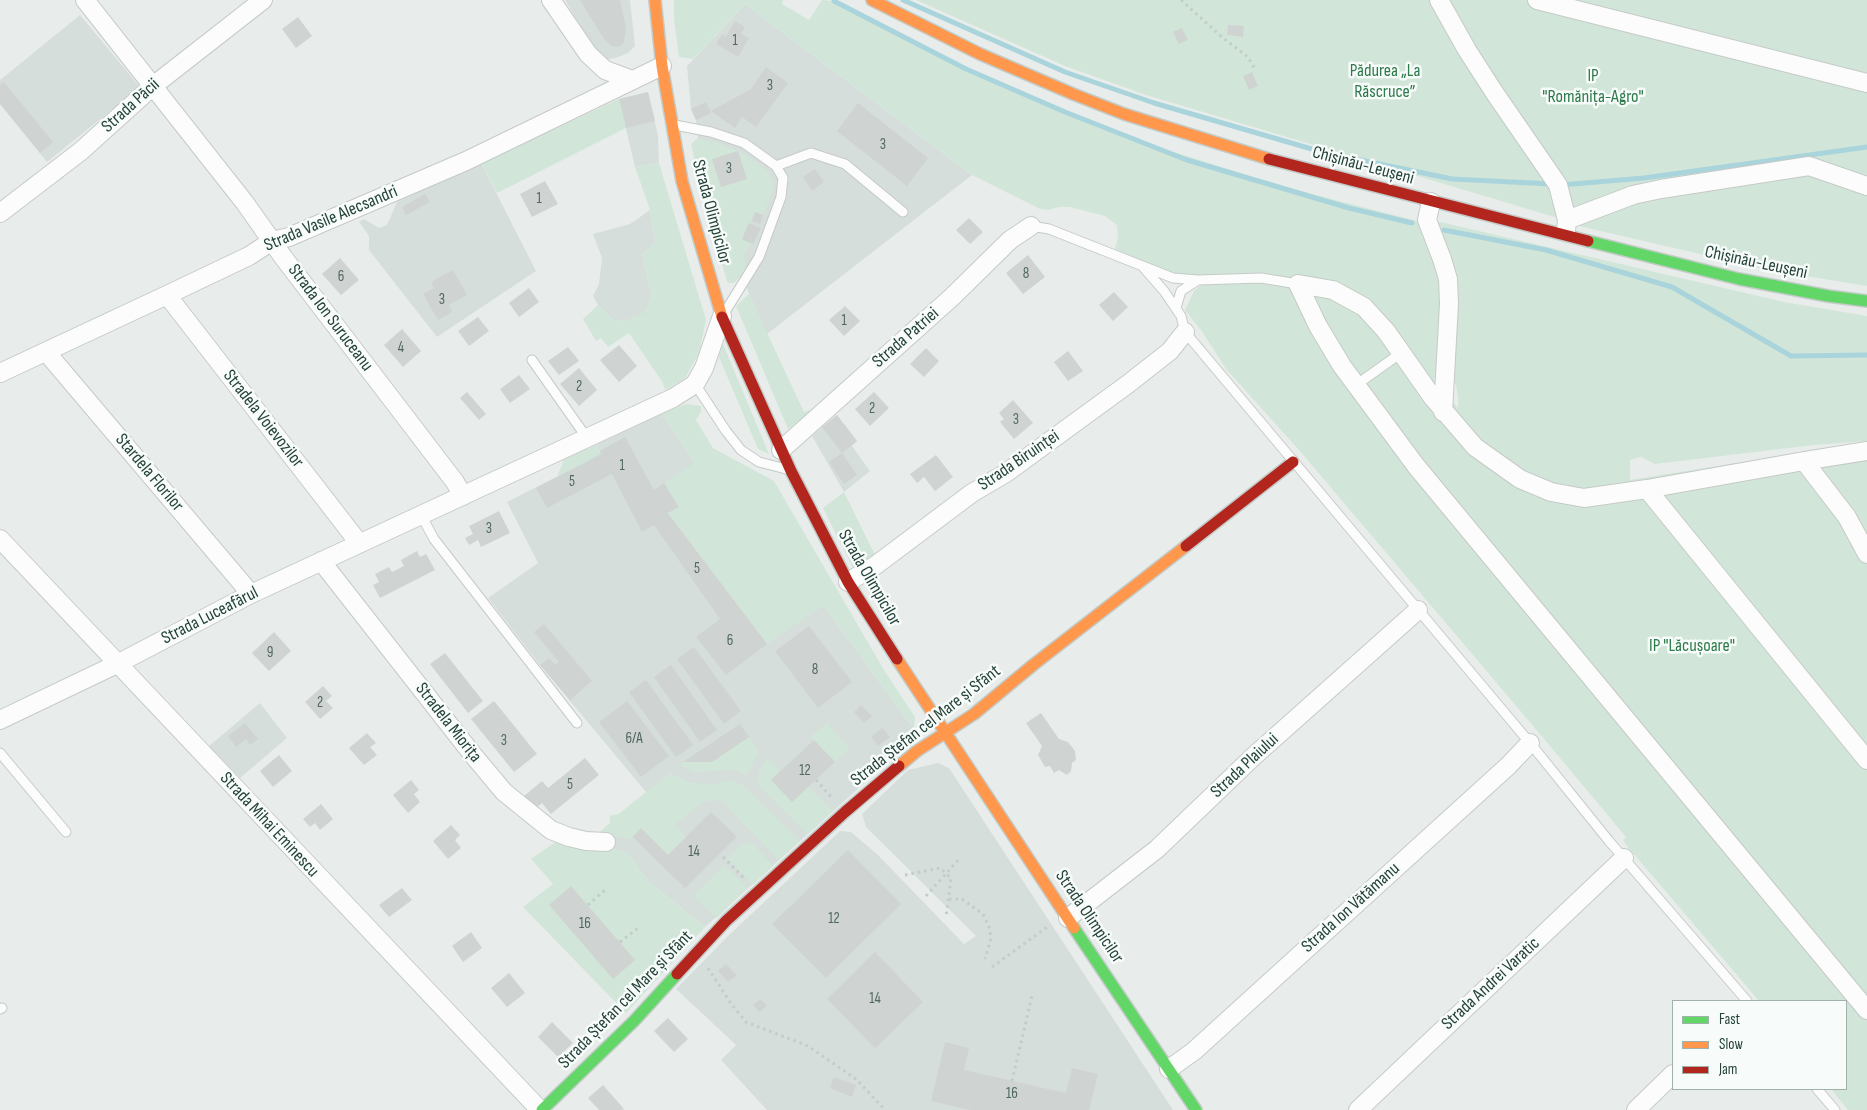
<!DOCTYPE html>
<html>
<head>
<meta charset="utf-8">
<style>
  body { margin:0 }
  #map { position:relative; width:1867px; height:1110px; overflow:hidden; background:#e8edeb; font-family:"Sofia Sans Condensed",sans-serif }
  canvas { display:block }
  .legend { position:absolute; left:1672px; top:1000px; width:175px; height:90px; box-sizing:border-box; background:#f7fbf9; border:1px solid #a3b1ad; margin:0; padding:6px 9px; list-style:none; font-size:15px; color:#24423a }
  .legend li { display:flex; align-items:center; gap:10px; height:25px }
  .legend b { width:25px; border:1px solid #a3b1ad }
</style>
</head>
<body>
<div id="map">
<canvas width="1867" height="1110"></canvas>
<ul class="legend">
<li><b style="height:6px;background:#63d668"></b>Fast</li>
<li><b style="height:6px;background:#ff974d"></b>Slow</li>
<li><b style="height:6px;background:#b3261e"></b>Jam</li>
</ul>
</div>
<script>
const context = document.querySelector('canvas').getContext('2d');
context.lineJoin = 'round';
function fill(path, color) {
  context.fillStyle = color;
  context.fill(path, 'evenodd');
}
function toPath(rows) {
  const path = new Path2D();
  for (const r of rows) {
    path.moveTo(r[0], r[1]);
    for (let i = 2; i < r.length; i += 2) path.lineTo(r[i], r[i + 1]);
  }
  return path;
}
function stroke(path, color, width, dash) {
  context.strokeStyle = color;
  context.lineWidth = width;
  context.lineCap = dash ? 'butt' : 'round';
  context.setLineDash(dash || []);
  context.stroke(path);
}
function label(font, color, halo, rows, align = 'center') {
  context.font = font + ' "Sofia Sans Condensed",sans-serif';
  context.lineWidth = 5;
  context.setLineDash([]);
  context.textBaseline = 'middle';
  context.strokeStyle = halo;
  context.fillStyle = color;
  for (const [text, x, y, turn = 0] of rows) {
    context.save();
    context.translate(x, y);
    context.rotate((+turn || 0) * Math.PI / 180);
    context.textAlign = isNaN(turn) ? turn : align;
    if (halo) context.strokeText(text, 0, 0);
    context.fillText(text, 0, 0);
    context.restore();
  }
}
const built = toPath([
  [565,0,630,0,635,46,628,53,616,58,608,59,600,55,590,43],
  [745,4,972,175,767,334,749,294,698,138,696,120,691,109,687,66],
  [80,15,140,87,47,162,0,104,0,80],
  [648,92,658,136,659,163,635,167,619,99],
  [481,163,536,271,437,337,369,250,369,236,359,222,364,219,379,228,387,225,397,202],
  [650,210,656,243,642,254,652,296,645,313,625,321,613,320,598,305,593,296,599,284,602,258,593,234,630,224],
  [662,413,694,463,679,507,668,514,767,643,823,605,914,729,882,767,705,927,649,882,627,853,604,847,598,834,610,823,610,816,619,814,646,792,540,665,488,598,538,563,507,502,601,454,596,445],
  [837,415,857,441,852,446,870,471,844,492,812,436],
  [260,703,287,738,240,778,209,746],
  [938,763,949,768,1173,1110,767,1110,721,1060,736,1045,676,989,728,936,840,831,851,832,878,855,964,944,976,936,866,827,862,814,908,770]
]);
const green = toPath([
  [674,0,783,0,782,4,809,20,822,0,831,1,969,73,1104,130,1247,175,1312,194,1417,221,1437,263,1441,279,1442,298,1438,370,1434,380,1458,408,1458,397,1456,385,1452,380,1436,221,1784,302,1867,316,1867,441,1814,445,1655,464,1641,457,1630,460,1630,480,1867,442,1867,1110,1848,1110,1831,1089,1846,1089,1846,1001,1759,1001,1627,846,1623,840,1626,837,1534,727,1299,450,1226,369,1203,333,1185,310,1194,291,1213,274,1196,277,1168,274,1115,249,1118,238,1117,225,1105,216,1070,207,1059,207,1048,210,1040,209,972,175,745,4,693,59,679,57,674,19],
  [916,0,1867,0,1867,286,1769,270,1579,226,1564,175,1549,176,1558,218,1146,95,1065,66],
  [619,99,626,128,497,193,481,163],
  [698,138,719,143,742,153,762,166,772,179,773,187,772,193,763,215,755,212,742,239,751,243,744,256,746,271,734,283,728,283,726,278,699,179,691,144],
  [659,163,706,320,699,353,685,378,665,390,663,383,629,333,608,347,601,338,596,341,583,319,598,305,613,320,625,321,645,312,652,296,642,254,656,243,650,210,635,167],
  [749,294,804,412,814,409,788,429,736,306],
  [723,344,769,454,758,449,719,357],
  [686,404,701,406,701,412,696,420,713,448,774,481,884,670,915,717,914,729,823,605,767,644,668,513,679,507,664,483,694,463,662,413],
  [596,445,601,454,557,477,564,459],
  [844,492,877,559,854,570,823,508],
  [827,723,850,749,835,762,810,737],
  [749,737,758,752,747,775,735,770,694,772,680,765,683,762,712,762],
  [767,758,780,771,771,780,792,802,808,787,833,811,808,834,758,785,759,772],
  [670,773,691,783,716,784,731,780,743,785,800,841,779,860,720,799,703,802,674,825,686,837,668,855,641,829,630,839,598,834,610,823,610,816,619,814],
  [557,841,604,847,627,853,649,882,705,927,626,1013,523,907,553,884,531,859],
  [743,843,753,844,773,866,753,885,727,858],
  [725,865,747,888,717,918,694,896]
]);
const stream = toPath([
  [903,0,1065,72,1154,103,1322,152,1452,179,1552,184],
  [834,1,966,69,1065,112,1187,160,1349,208,1412,223],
  [1561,185,1644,178,1867,147],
  [1444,230,1546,250,1672,287,1791,356,1867,355]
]);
const building = toPath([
  [580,0,620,0,626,28,624,42,620,47,611,46,604,39],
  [298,17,312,36,296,48,282,29],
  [735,21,745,27,741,34,749,38,738,57,716,44,722,34,726,36],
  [1228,25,1244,26,1243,37,1227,35],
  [1182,28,1188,40,1179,44,1173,32],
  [766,67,788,83,756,127,742,117,735,128,711,111,751,89],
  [1252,72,1258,86,1249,90,1243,76],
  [4,82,53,142,40,153,0,104,0,85],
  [648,92,655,121,626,128,619,99],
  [706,102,711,113,696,120,691,109],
  [858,103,928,158,907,186,837,131],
  [738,151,747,179,721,187,712,159],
  [815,169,824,182,812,191,803,177],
  [545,181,558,204,532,217,520,194],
  [425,194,430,202,406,215,402,207],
  [755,212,763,215,760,224,752,221],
  [969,218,983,232,970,244,956,230],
  [749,223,761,228,753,244,742,239],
  [1028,255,1045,277,1023,294,1006,273],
  [340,258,359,280,341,295,322,274],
  [453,270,467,295,449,305,452,312,438,320,423,294,434,288,431,282],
  [529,288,539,302,519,317,509,303],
  [1114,292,1128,307,1113,321,1099,305],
  [845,306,860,321,844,336,829,320],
  [478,317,489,331,469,346,458,331],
  [402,329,421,351,403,367,384,345],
  [619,345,637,366,619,382,600,360],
  [568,347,579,361,559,375,548,361],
  [926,348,939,361,924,377,910,364],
  [1068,351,1083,371,1068,381,1054,362],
  [579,368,597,390,579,406,560,384],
  [519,375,530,389,510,403,500,389],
  [467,392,486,414,479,420,460,398],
  [874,392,889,408,870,426,855,409],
  [1013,400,1033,423,1014,439,1000,422,1004,419,999,413],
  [837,415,857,441,842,453,822,427],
  [625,437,654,490,664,483,679,507,668,513,767,644,726,675,696,637,720,619,654,525,642,532,612,474,547,508,536,488,601,454,600,451],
  [842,453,857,475,844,484,829,462],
  [936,455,953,477,935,491,924,477,917,483,910,474],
  [499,511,510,533,481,547,478,540,469,545,465,538,473,534,469,526],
  [417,551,420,557,426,554,435,570,380,598,373,585,379,582,375,574,389,567,392,572,404,566,401,560],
  [544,624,592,681,570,700,540,665,549,658,555,665,559,662,534,632],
  [809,626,852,682,818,708,775,651],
  [274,632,291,651,269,671,252,653],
  [694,647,741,711,724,724,677,659],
  [445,653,483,701,468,713,430,664],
  [671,665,717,730,700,742,654,677],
  [646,680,693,745,676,757,629,692],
  [323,686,332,696,326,701,333,708,320,719,305,702],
  [494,701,537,754,514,772,471,719],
  [627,701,669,756,641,777,599,722],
  [861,705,872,716,864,723,854,712],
  [1041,713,1059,739,1068,742,1075,751,1076,760,1072,763,1071,771,1067,775,1059,770,1054,773,1050,766,1045,767,1038,755,1042,746,1026,723],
  [245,723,258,739,250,745,246,739,236,747,228,736],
  [740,724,749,737,712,762,683,762],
  [882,728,890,737,878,746,871,737],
  [367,733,376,743,370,747,377,755,364,765,349,748],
  [814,740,835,762,792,802,771,780],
  [279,755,292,771,273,787,260,771],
  [585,758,599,775,551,814,542,803,535,809,524,796,542,781,548,788],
  [411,780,419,790,414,794,420,802,408,813,393,795],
  [321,804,333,819,320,830,315,823,310,827,303,819],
  [711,812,737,837,685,888,633,837,641,828,668,855],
  [451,825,460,835,455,840,461,848,448,859,433,841],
  [848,850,901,904,826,978,772,924],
  [571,886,635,960,613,979,549,905],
  [402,888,412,900,389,917,379,905],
  [471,932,482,948,463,962,452,946],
  [875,952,923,1002,875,1048,827,999],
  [726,964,737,975,728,982,718,971],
  [509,973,525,993,507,1007,491,988],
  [761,999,767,1006,759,1012,753,1005],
  [668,1018,688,1039,674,1052,654,1031],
  [552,1022,573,1043,558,1057,538,1037],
  [945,1042,969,1048,964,1070,1066,1093,1072,1068,1098,1074,1089,1110,970,1110,931,1101],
  [834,1077,856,1085,852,1097,830,1088],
  [603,1085,624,1109,622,1110,599,1110,588,1098]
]);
const path = toPath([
  [1181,0,1223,38,1248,57,1255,69],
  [816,780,833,799],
  [723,857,745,879],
  [905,875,940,868,951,878,946,917],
  [926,896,959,859],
  [949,899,962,899,983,914,989,927,991,938,985,959],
  [588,905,605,890],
  [620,942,638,928],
  [992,967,1050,925],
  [708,968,732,1005,746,1022,808,1046,856,1079,885,1110],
  [1012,1081,1032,996]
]);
const lane = toPath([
  [675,125,711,132,744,143,776,166,783,178,781,197,759,257,725,312],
  [776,166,811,153,845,164,903,212],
  [1031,226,1049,229,1173,278,1198,280,1261,278,1298,284],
  [1143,267,1164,291,1181,316,1185,332,1530,743,1609,841,1747,1001],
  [1176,308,1181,291,1198,280],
  [532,360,587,438],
  [695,384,726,431,741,450,759,462,786,469],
  [1356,385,1401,353],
  [421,515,434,539,577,723],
  [0,753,66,832],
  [0,1009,2,1008],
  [1817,1089,1835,1110]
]);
const street = toPath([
  [85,0,245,203,283,257,455,482,463,496],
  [551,0,588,54,605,70,632,80],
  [1439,0,1467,50,1494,92,1558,185,1567,220,1566,231],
  [1537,0,1867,83],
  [1431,202,1427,220,1442,259,1448,279,1449,304,1443,412],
  [0,213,81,151,153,86,263,0],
  [1567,220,1633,195,1661,189,1809,166,1867,186],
  [1298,284,1318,326,1342,366,1416,466,1867,1010],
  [1298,284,1333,290,1364,307,1386,331,1433,398,1475,447,1520,479,1551,492,1584,498,1647,489,1804,461,1867,451],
  [167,295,359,543],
  [47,353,251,594],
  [0,373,167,295,249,256,272,241,289,237,466,161,662,66],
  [781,450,952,297,1010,240,1031,226],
  [1804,461,1847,517,1867,554],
  [1647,489,1867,760],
  [0,539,540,1110],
  [321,561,473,755,504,792,551,830,569,837,586,841,606,842],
  [848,582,876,565,972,493,1006,473,1128,384,1170,351,1185,332],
  [0,720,117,664,251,594,673,398,695,384,704,368,722,316],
  [1068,918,1157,849,1254,756,1418,610],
  [1169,1069,1194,1051,1508,766,1530,743],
  [1358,1110,1624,858],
  [1636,1110,1673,1074]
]);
const fast = toPath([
  [1588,241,1739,279,1828,296,1867,301],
  [1074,928,1196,1110],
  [542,1110,634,1021,677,974]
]);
const slow = toPath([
  [655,0,662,66,682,181,722,317],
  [872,0,980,54,1073,94,1124,114,1269,159],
  [897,659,1074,928],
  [899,766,917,751,974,714,1033,665,1186,546]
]);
const jam = toPath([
  [1269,159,1588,241],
  [722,317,791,471,848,582,897,659],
  [1186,546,1293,462],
  [677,974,726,921,845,812,899,766]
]);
const numberNames = [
  ["1",735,41],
  ["3",770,86],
  ["3",883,145],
  ["3",729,169],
  ["1",539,199],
  ["8",1026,274],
  ["6",341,277],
  ["3",442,300],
  ["1",844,321],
  ["4",401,348],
  ["2",579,387],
  ["2",872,409],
  ["3",1016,420],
  ["1",622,466],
  ["5",572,482],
  ["3",489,529],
  ["5",697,569],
  ["6",730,641],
  ["9",270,653],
  ["8",815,670],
  ["2",320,703],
  ["6/A",634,739],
  ["3",504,741],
  ["12",805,771],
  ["5",570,785],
  ["14",694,852],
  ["12",834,919],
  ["16",585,924],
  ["14",875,999],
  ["16",1012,1094]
];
const parkNames = [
  ["Pădurea „La",1385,71],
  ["Răscruce”",1385,92],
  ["IP",1593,76],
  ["\"Romănița-Agro\"",1593,97],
  ["IP \"Lăcușoare\"",1692,646]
];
const streetNames = [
  ["Strada Păcii",131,106,-42],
  ["Chișinău-Leușeni",1363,166,15],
  ["Strada Olimpicilor",711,212,75],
  ["Strada Vasile Alecsandri",331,219,-23],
  ["Chișinău-Leușeni",1756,263,12],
  ["Strada Ion Suruceanu",330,318,53],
  ["Strada Patriei",906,338,-41],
  ["Stradela Voievozilor",263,419,52],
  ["Strada Biruinței",1019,461,-34],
  ["Stardela Florilor",149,473,50],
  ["Strada Olimpicilor",869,578,60],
  ["Strada Luceafărul",210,616,-27],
  ["Stradela Miorița",448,723,52],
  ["Strada Ștefan cel Mare și Sfânt",926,726,-38],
  ["Strada Plaiului",1245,766,-43],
  ["Strada Mihai Eminescu",269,825,47],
  ["Strada Ion Vătămanu",1351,908,-42],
  ["Strada Olimpicilor",1089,917,56],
  ["Strada Andrei Varatic",1491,984,-43],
  ["Strada Ștefan cel Mare și Sfânt",626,1000,-46]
];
fill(built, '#d6dedb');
fill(green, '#d1e6d8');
stroke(stream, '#a9d4db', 5);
fill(building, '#cfd4d2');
stroke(lane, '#c5cac8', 11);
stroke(street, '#c5cac8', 20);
stroke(fast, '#c3cbc8', 14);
stroke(slow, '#c3cbc8', 14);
stroke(jam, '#c3cbc8', 14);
stroke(path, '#c3ccca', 3, [2.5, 4]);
stroke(lane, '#fcfcfc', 9);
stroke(street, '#fcfcfc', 18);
stroke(fast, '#63d668', 11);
stroke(slow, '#ff974d', 11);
stroke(jam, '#b3261e', 11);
label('15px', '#506761', null, numberNames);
label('18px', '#2d7a4b', '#f7fbf9', parkNames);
label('18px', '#24423a', '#f7fbf9', streetNames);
</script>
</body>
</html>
